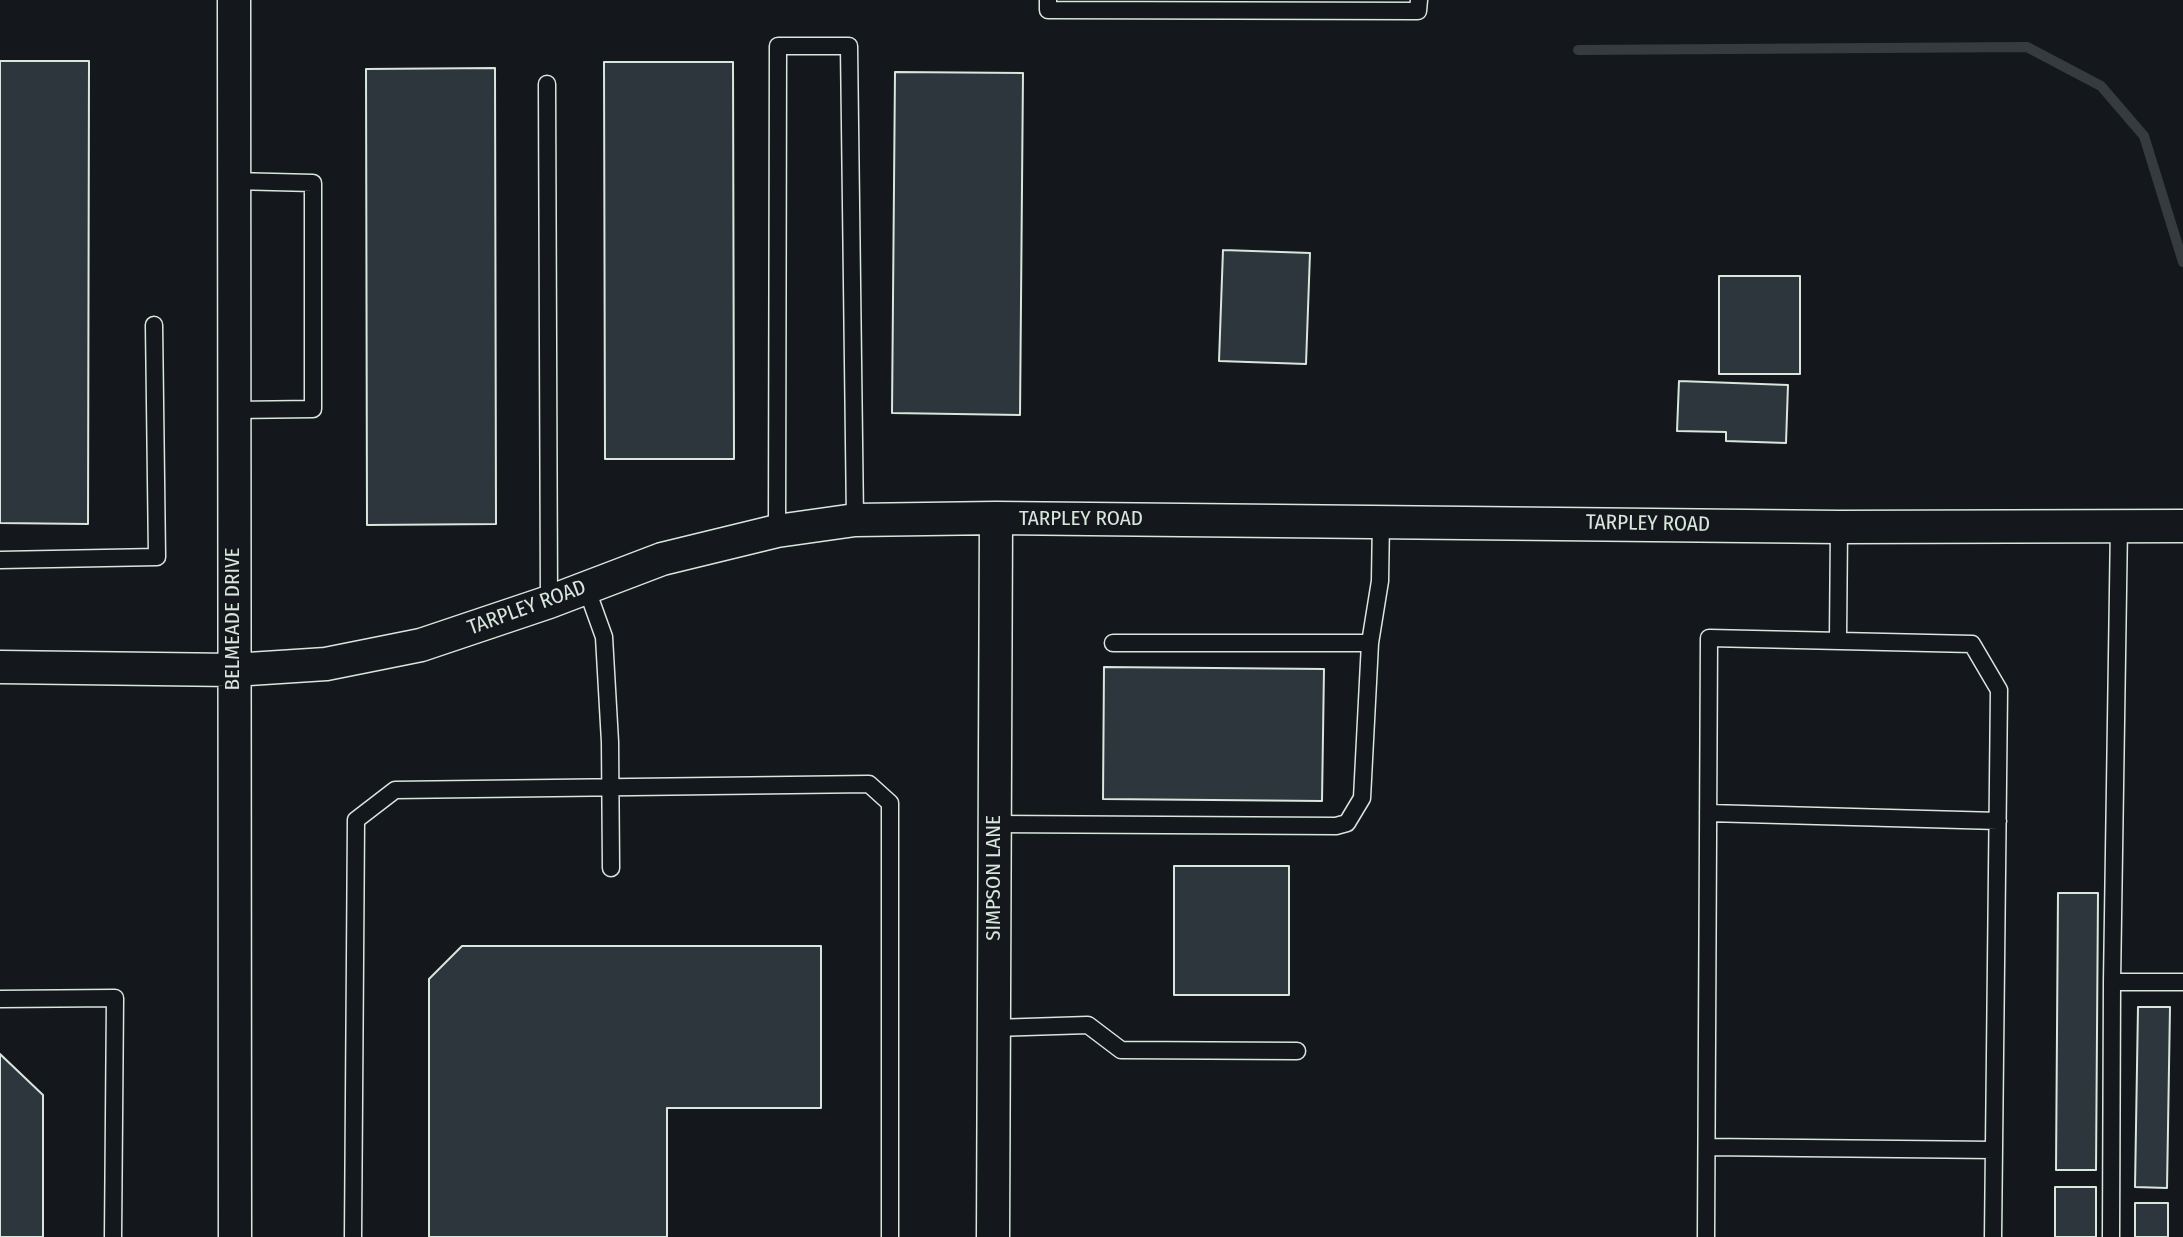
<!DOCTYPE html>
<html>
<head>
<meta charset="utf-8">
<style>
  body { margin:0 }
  canvas { display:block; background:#14181c }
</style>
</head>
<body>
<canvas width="2183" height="1237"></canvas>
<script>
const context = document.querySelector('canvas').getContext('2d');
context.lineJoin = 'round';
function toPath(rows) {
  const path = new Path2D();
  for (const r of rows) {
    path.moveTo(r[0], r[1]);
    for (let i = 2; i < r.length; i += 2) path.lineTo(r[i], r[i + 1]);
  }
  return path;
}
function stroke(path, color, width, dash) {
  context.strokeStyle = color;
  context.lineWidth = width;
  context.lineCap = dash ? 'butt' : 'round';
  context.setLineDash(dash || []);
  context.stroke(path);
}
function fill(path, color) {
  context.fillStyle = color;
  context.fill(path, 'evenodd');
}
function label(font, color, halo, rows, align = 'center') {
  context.font = font + ' "Fira Sans Condensed",sans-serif';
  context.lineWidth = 5;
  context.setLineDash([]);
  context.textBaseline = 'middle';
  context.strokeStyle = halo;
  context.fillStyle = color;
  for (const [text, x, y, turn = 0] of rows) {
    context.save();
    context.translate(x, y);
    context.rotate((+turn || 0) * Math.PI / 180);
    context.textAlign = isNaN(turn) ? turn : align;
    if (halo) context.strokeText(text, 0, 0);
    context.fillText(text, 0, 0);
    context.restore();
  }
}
const stream = toPath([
  [1578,50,2027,47,2101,86,2144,136,2183,262]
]);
const building = toPath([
  [0,61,89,61,88,524,0,523,0,61],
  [604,62,733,62,734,459,605,459,604,62],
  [495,68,496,524,367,525,366,69,495,68],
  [895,72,1023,73,1020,415,892,413,895,72],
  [1223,250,1310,253,1306,364,1219,361,1223,250],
  [1719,276,1800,276,1800,374,1719,374,1719,276],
  [1679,381,1788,385,1786,443,1726,441,1726,432,1677,431,1679,381],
  [1104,667,1324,669,1322,801,1103,799,1104,667],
  [1174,866,1289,866,1289,995,1174,995,1174,866],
  [2058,893,2098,893,2096,1170,2056,1170,2058,893],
  [462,946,821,946,821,1108,667,1108,667,1237,429,1237,429,979,462,946],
  [2138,1007,2170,1007,2167,1188,2135,1187,2138,1007],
  [0,1054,43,1095,43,1237,0,1237,0,1054],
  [2055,1187,2096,1187,2096,1237,2055,1237,2055,1187],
  [2135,1203,2168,1203,2168,1237,2135,1237,2135,1203]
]);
const lane = toPath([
  [1048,0,1048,10,1418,11,1419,0],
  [547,84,549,602],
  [233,181,313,183,313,409,234,410],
  [777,531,778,46,849,46,855,520],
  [0,560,157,557,154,325],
  [586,587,604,637,610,742,611,868],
  [1838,639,1839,527],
  [1113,643,1370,643],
  [1708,813,1998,821],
  [994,824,1336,826,1347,823,1362,798,1370,643,1380,581,1381,520],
  [2112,982,2183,982],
  [0,999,115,998,113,1237],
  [994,1028,1088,1025,1121,1050,1297,1051],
  [1707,1147,1994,1150],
  [353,1237,356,820,395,790,869,784,890,803,890,1237],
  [1706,1237,1709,638,1972,644,1999,690,1993,1237],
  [2111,1237,2112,982,2119,525]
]);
const street = toPath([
  [234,0,235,1237],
  [0,667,233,670,326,664,421,645,549,602,662,559,777,531,855,520,996,518,1839,527,2183,526],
  [993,1237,996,518]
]);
const streetNames = [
  ["TARPLEY ROAD",1081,519],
  ["TARPLEY ROAD",1648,524,1],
  ["TARPLEY ROAD",527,608,-20],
  ["BELMEADE DRIVE",233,619,-90],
  ["SIMPSON LANE",994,878,-90]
];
stroke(stream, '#363b3e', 10);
fill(building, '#2c363c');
stroke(building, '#d8e6dc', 2);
stroke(lane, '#d8e6dc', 19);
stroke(street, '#d8e6dc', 35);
stroke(lane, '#14181c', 16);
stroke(street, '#14181c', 32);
label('21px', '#d8e6dc', '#14181c', streetNames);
</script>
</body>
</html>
